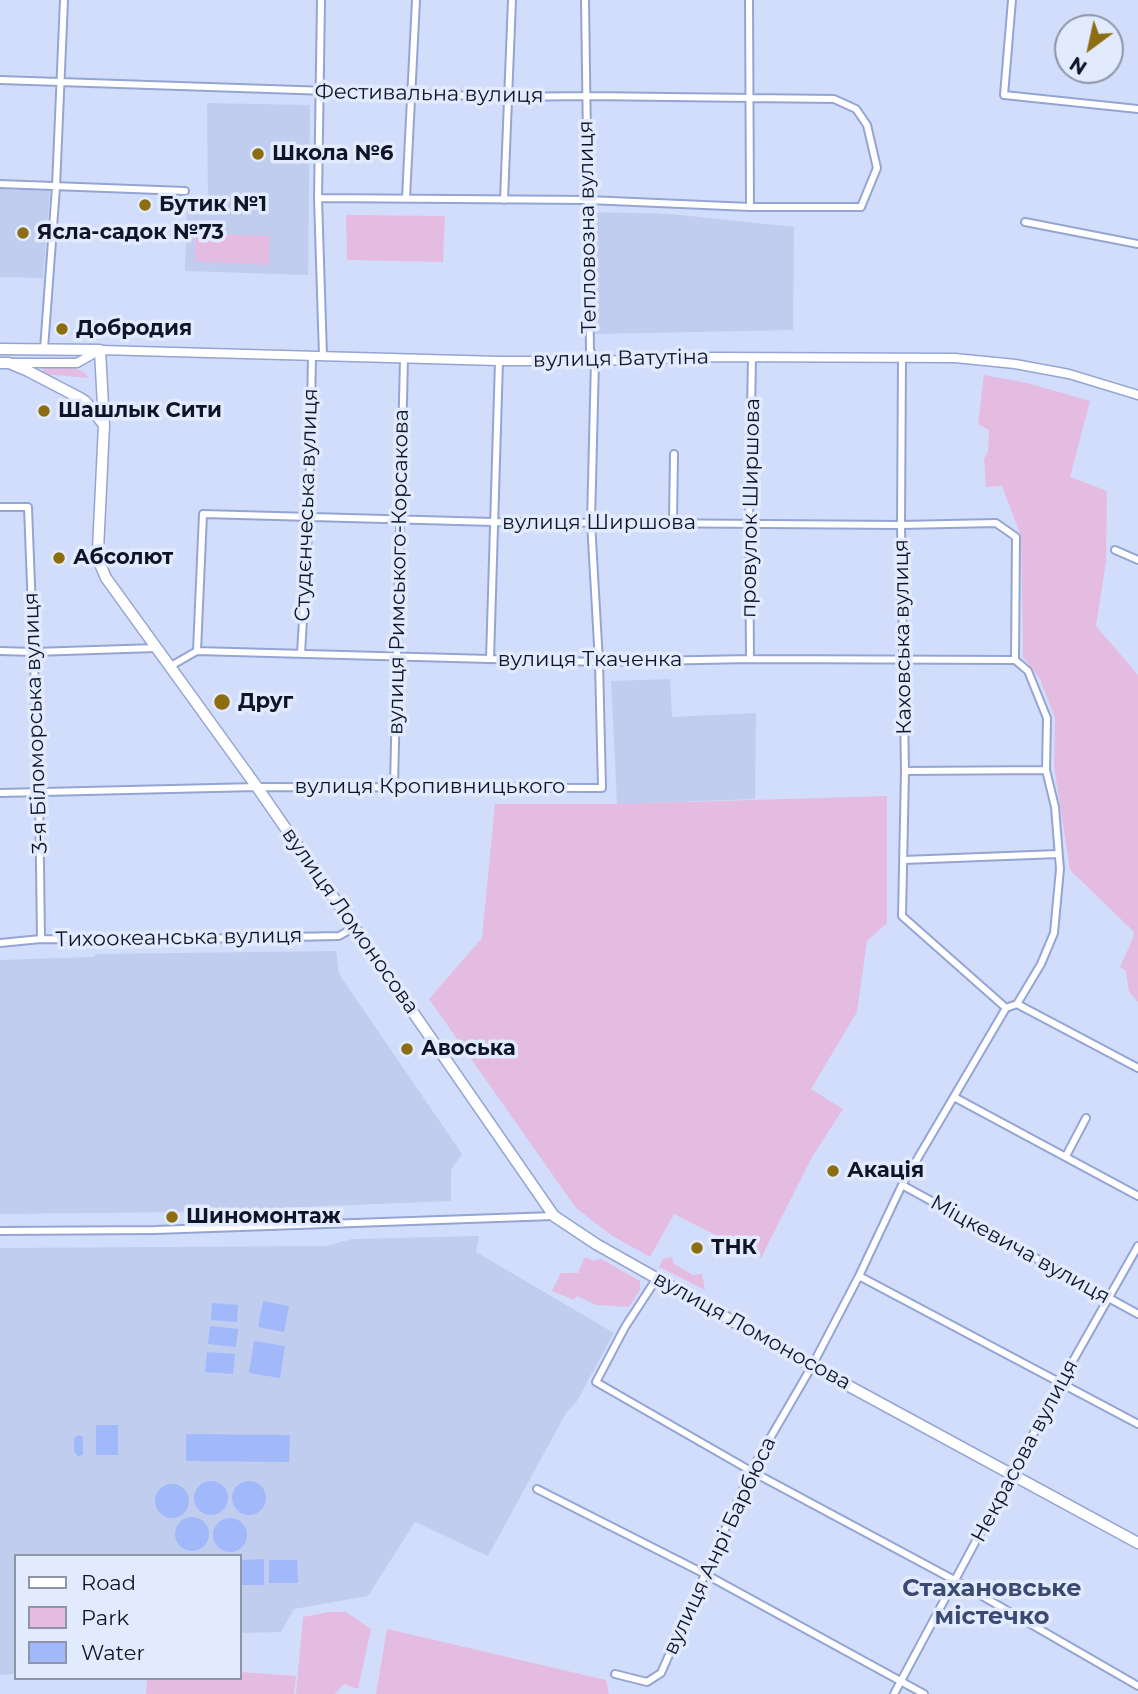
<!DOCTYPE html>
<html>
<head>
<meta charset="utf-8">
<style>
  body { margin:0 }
  #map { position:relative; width:1138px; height:1694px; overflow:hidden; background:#d1ddfa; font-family:Montserrat,sans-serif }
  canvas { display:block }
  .legend { position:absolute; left:14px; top:1554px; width:228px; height:126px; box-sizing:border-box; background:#e2eafe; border:2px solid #8e95a8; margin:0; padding:9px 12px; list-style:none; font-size:21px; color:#0f1526 }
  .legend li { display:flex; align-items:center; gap:14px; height:35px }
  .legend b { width:35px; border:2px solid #8e95a8 }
  .north { position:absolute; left:1054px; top:14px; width:70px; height:70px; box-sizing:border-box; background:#e2eafe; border:2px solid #8e95a8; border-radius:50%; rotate:213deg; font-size:19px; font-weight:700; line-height:28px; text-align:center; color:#0f1526 }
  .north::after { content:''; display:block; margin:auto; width:24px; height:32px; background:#8c6e11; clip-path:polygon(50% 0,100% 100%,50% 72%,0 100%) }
</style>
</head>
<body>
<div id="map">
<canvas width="1138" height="1694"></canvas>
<ul class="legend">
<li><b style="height:9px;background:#fff"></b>Road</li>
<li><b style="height:19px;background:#e4bce1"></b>Park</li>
<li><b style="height:19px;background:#a1b9fa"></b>Water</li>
</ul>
<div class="north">N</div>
</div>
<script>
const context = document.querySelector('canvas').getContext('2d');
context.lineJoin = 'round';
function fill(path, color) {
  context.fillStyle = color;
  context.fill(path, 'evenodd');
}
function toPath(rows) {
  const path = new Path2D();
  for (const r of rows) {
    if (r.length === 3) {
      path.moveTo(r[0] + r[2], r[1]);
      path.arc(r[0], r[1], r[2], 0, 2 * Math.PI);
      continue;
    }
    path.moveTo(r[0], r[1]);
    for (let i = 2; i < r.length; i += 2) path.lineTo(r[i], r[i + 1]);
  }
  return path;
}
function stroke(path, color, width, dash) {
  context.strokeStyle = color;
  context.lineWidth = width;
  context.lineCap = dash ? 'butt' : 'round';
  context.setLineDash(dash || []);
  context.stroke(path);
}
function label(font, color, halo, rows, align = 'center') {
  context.font = font + ' Montserrat,sans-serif';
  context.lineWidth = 7;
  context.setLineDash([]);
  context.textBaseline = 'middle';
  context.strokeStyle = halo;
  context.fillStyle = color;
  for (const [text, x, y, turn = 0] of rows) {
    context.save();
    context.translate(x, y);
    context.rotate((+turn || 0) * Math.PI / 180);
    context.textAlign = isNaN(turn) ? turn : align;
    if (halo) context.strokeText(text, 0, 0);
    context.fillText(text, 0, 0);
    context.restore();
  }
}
const built = toPath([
  [207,103,310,105,308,275,185,271,187,203,208,203],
  [0,189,50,190,43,278,0,277],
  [592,212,671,214,794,227,793,330,594,334],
  [670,679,672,717,756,713,755,799,617,804,611,681],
  [336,951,339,974,462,1154,451,1170,451,1201,177,1212,0,1214,0,960,93,957,97,954],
  [479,1236,476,1252,614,1333,577,1401,566,1413,488,1556,415,1522,368,1596,294,1609,281,1632,240,1633,240,1556,16,1556,16,1674,0,1675,0,1248,326,1246,352,1239]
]);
const green = toPath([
  [346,215,445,216,443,262,347,260],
  [195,233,270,236,269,265,195,261],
  [43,367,74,368,84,372,89,378,43,374],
  [984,375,1027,383,1090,401,1070,477,1107,491,1106,561,1096,626,1138,675,1138,1002,1129,992,1126,971,1120,967,1134,936,1133,931,1070,870,1054,766,1055,718,1040,679,1023,657,1021,536,1002,486,986,487,984,459,988,452,989,430,978,424],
  [887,796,887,923,867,941,857,1012,811,1089,843,1109,812,1157,761,1258,674,1214,650,1257,611,1235,576,1208,429,999,482,938,495,804,617,804],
  [585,1257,594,1261,601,1259,640,1281,640,1290,629,1307,596,1305,577,1296,574,1300,552,1291,561,1273,578,1273],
  [672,1257,674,1264,693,1275,702,1274,705,1290,659,1267,663,1259],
  [329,1612,346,1612,371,1629,358,1689,344,1684,335,1694,296,1694,303,1617],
  [387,1629,606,1680,609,1694,376,1694],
  [240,1672,296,1676,294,1694,146,1694,147,1678,240,1678]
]);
const water = toPath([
  [263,1301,289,1306,284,1332,258,1327],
  [212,1303,238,1305,237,1322,211,1320],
  [210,1326,238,1329,236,1347,208,1344],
  [254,1341,285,1346,280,1378,249,1373],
  [207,1352,235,1354,233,1374,205,1372],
  [96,1425,118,1425,118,1455,96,1455],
  [186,1434,290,1435,289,1462,186,1461],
  [78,1435,83,1437,83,1454,78,1457,74,1451,74,1438],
  [211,1498,17],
  [249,1498,17],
  [172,1501,17],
  [192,1534,17],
  [230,1535,17],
  [264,1559,264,1585,240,1585,240,1560],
  [269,1560,297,1560,298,1583,269,1583]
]);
const minor = toPath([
  [321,0,318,198,323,356],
  [749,0,750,207],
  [1012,0,1004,95,1138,109],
  [0,80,507,97,587,96,834,99,856,109,867,125,877,168,861,207,750,207,588,200,318,198],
  [0,184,185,191],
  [406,198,416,0],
  [504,200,512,0],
  [1025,222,1138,244],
  [44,349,56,187,64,0],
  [902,358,901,525,905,771,902,916,1006,1008,1017,1004,1138,1068],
  [0,507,28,507,39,791,41,939],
  [673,522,674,454],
  [1115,550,1138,560],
  [0,651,34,652,156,648],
  [197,651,203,514,493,522,901,525,996,523,1016,537,1015,660],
  [301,654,309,516,312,356],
  [490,659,499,361],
  [750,659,749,524,752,357],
  [1015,660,1028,671,1047,718,1046,770,1055,807,1060,869,1054,933,1041,964,1017,1004],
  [169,667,197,651,599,662,750,659,1015,660],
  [905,771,1046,770],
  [394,786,404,358],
  [0,793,257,787,602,788,599,662,591,522,595,361,590,350,585,0],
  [904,860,1058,854],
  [0,943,41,939,146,940,339,936,355,927],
  [954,1097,1138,1196],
  [1066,1156,1086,1118],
  [902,1185,1138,1314],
  [0,1231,155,1230,554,1216],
  [859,1276,1138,1424],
  [657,1278,625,1327,596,1382,751,1471,956,1581,1138,1686],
  [537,1489,705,1574,924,1694],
  [615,1674,647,1682,661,1673,751,1471,812,1366,859,1276,902,1185,1006,1008],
  [894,1694,1061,1382,1138,1246]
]);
const tertiary = toPath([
  [12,363,77,363,100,350,499,361,595,361,713,357,955,358,1015,364,1069,374,1138,395]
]);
const primary = toPath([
  [0,349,100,350,104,425,98,550,100,564,106,578,257,787,554,1216,596,1244,812,1366,1138,1543],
  [0,363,9,363,28,371,80,398,86,402,104,425]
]);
const markers = [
  [258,154,7,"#8c6e11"],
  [145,205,7,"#8c6e11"],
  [23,233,7,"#8c6e11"],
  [62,329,7,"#8c6e11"],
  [44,411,7,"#8c6e11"],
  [59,558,7,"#8c6e11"],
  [222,702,9,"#8c6e11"],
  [407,1049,7,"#8c6e11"],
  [833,1171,7,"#8c6e11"],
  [172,1217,7,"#8c6e11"],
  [697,1248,7,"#8c6e11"]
];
const streetNames = [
  ["Фестивальна вулиця",429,94,1],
  ["Тепловозна вулиця",588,227,-91],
  ["вулиця Ватутіна",621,359,-1],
  ["Студєнчеська вулиця",307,505,-88],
  ["провулок Ширшова",751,508,-89],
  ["вулиця Ширшова",599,523],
  ["вулиця Римського-Корсакова",399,572,-89],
  ["Каховська вулиця",903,637,-91],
  ["вулиця Ткаченка",590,660],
  ["3-я Біломорська вулиця",36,723,-92],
  ["вулиця Кропивницького",430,787],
  ["вулиця Ломоносова",350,921,55],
  ["Тихоокеанська вулиця",179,938,-1],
  ["Міцкевича вулиця",1020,1250,29],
  ["вулиця Ломоносова",752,1331,29],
  ["Некрасова вулиця",1025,1451,-62],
  ["вулиця Анрі Барбюса",720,1546,-65]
];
const poiNames = [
  ["Школа №6",272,154],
  ["Бутик №1",159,205],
  ["Ясла-садок №73",37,233],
  ["Добродия",76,329],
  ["Шашлык Сити",58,411],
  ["Абсолют",73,558],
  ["Друг",238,702],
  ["Авоська",421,1049],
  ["Акація",847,1171],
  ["Шиномонтаж",186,1217],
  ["ТНК",711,1248]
];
const quarterNames = [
  ["Стахановське",992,1589],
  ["містечко",992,1617]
];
fill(built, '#c1cdee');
fill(green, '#e4bce1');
fill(water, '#a1b9fa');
stroke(minor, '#94a5d3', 10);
stroke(tertiary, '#94a5d3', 11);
stroke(primary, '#94a5d3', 13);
stroke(minor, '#fff', 6);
stroke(tertiary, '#fff', 8);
stroke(primary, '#fff', 10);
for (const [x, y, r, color] of markers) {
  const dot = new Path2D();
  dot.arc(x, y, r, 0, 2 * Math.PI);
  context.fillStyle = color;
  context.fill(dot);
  stroke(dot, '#e2eafe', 2.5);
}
label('21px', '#0f1526', '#e2eafe', streetNames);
label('bold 21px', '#0f1526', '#e2eafe', poiNames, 'left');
label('bold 24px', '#3c4a72', '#e2eafe', quarterNames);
</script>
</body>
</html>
